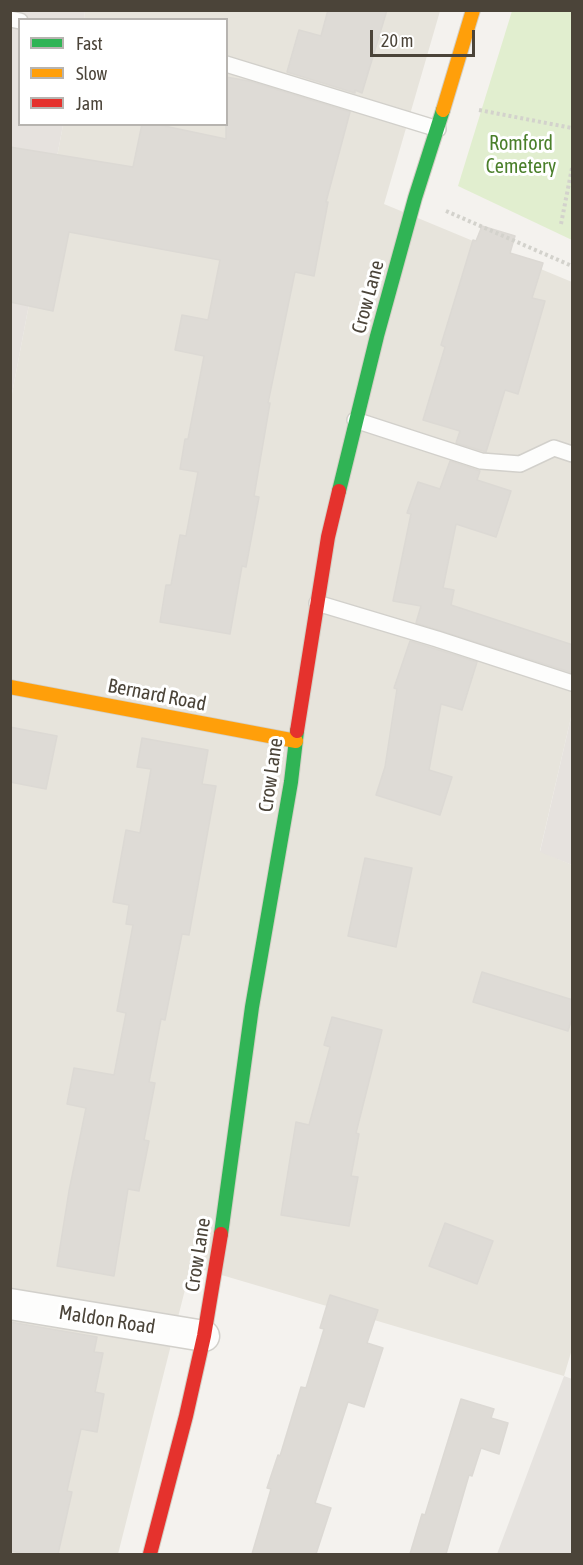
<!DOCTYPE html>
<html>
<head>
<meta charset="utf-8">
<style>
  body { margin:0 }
  #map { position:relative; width:583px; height:1565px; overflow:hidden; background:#f4f2ee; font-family:"Asap Condensed",sans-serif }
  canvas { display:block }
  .frame { position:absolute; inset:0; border:12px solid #4b4439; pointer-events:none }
  .legend { position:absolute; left:18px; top:18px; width:210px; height:108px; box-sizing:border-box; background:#fff; border:2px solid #b7b4b0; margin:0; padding:8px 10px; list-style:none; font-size:18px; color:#4b4439 }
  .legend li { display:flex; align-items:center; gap:12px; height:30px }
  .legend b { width:30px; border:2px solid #b7b4b0 }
  .scale { position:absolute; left:370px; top:30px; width:105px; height:27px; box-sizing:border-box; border:3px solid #4b4439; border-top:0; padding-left:8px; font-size:18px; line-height:21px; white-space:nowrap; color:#4b4439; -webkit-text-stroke:4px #fff; paint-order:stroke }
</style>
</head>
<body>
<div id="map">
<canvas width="583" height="1565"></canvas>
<div class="frame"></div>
<ul class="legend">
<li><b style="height:8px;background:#30b455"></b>Fast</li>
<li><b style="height:8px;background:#ff9f0a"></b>Slow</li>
<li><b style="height:8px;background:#e5322d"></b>Jam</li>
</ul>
<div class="scale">20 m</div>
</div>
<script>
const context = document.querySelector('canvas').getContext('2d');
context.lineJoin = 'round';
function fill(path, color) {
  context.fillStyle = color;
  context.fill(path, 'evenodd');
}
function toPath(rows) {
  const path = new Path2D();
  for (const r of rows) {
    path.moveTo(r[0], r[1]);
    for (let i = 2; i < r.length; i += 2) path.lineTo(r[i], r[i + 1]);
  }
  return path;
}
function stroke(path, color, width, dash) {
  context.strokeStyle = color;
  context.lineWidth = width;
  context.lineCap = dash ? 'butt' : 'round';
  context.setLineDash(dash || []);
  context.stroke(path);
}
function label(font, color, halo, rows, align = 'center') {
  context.font = font + ' "Asap Condensed",sans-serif';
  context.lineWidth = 6;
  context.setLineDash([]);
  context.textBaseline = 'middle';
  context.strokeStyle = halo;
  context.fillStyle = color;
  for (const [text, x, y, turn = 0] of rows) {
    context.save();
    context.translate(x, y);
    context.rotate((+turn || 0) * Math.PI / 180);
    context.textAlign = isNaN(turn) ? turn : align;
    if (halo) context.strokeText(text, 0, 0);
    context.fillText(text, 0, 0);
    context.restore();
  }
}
const residential = toPath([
  [85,11,440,11,384,204,572,282,572,713,540,851,572,865,572,1349,564,1376,191,1266,118,1554,11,1554,11,399,63,125,226,124,226,20,84,19]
]);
const industrial = toPath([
  [11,11,85,11,84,19,20,20,20,124,63,125,11,399],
  [572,713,572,865,540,852]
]);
const green = toPath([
  [512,11,572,11,572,240,458,186]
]);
const parking = toPath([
  [564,1376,572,1379,572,1554,497,1554]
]);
const building = toPath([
  [328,10,387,10,362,93,355,90,355,93,287,72,299,30,321,36,328,10],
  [226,77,249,81,350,112,326,202,328,202,314,276,295,272,268,403,270,403,254,496,259,497,246,567,242,566,230,634,160,622,166,585,171,585,180,535,186,536,198,472,180,469,185,439,188,439,204,356,175,350,182,315,208,320,220,260,69,232,53,311,10,302,10,147,133,167,142,124,155,124,226,139,226,77],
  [482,226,515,236,510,253,543,263,532,298,545,301,518,394,505,390,486,452,456,443,460,431,423,420,445,347,441,345,473,240,476,241,482,226],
  [450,461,480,471,477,480,511,491,496,537,456,524,443,588,454,590,451,605,573,645,573,673,416,623,421,606,393,601,411,514,407,513,418,482,440,489,450,461],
  [410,641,477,662,462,710,441,704,429,770,452,777,440,815,376,795,385,767,397,689,394,688,410,641],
  [10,727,57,736,46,789,10,782,10,727],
  [142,738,208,750,202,784,216,786,189,935,182,934,165,1020,161,1019,149,1082,155,1083,144,1140,149,1141,139,1191,128,1189,114,1276,57,1266,69,1191,86,1108,67,1104,74,1068,114,1075,126,1013,117,1011,133,925,126,924,129,905,113,902,126,830,140,833,151,769,137,767,142,738],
  [365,858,412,868,396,947,348,936,365,858],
  [482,972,573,1000,573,1015,568,1031,473,1002,482,972],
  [332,1017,382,1030,356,1133,359,1134,351,1176,358,1177,349,1226,281,1215,296,1122,309,1125,330,1047,324,1045,332,1017],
  [445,1223,493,1241,477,1284,429,1266,445,1223],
  [330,1295,378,1310,367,1343,383,1348,364,1407,348,1402,315,1503,331,1508,316,1554,252,1554,271,1489,267,1488,278,1455,280,1456,301,1387,306,1388,324,1329,320,1328,330,1295],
  [10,1322,97,1337,94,1352,103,1353,95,1392,104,1394,97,1432,81,1429,67,1491,72,1492,58,1554,27,1554,10,1551,10,1322],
  [461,1399,494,1409,491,1418,508,1423,499,1454,481,1448,472,1476,469,1475,446,1554,410,1554,422,1514,425,1515,461,1399]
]);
const path = toPath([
  [479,110,572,128],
  [446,211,572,266],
  [561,224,572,168]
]);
const lane = toPath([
  [10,19,20,21],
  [226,64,438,129],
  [355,420,481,461,520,464,554,448,572,454],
  [317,603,437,639,572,683]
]);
const street = toPath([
  [10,1304,204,1336]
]);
const fast = toPath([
  [339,491,377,336,415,198,443,110],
  [221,1234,252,1007,291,782,297,731]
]);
const slow = toPath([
  [443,110,473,10],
  [10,687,296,741]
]);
const jam = toPath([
  [297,731,328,537,339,491],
  [150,1554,186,1416,204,1336,221,1234]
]);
const parkNames = [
  ["Romford",521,144],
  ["Cemetery",521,167]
];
const streetNames = [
  ["Crow Lane",368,297,-75],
  ["Bernard Road",157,695,11],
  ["Crow Lane",271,775,-82],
  ["Crow Lane",198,1255,-81],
  ["Maldon Road",107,1320,9]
];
fill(residential, '#e7e4dc');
fill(industrial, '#e6e2de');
fill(green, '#e1eecf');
fill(parking, '#e6e3df');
fill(building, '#dedbd6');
stroke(building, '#dcd9d4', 1.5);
stroke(lane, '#d2d0cb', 18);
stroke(street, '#d2d0cb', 33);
stroke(fast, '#d3cfc5', 16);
stroke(slow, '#d3cfc5', 16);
stroke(jam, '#d3cfc5', 16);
stroke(path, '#d3d2cc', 4, [3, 3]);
stroke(lane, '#fdfdfc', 15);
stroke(street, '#fdfdfc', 30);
stroke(fast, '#30b455', 14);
stroke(slow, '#ff9f0a', 14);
stroke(jam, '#e5322d', 14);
label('20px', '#4a7f2a', '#fff', parkNames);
label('20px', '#4b4439', '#fff', streetNames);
</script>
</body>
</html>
